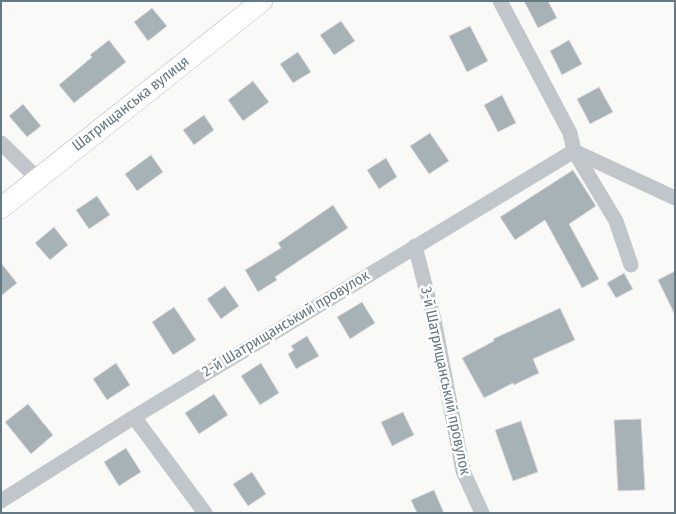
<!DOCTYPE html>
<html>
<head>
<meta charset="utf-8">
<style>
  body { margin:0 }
  #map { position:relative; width:676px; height:514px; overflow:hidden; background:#f9f9f7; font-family:"Fira Sans Condensed",sans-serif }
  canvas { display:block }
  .frame { position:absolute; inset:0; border:2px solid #647982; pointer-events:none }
</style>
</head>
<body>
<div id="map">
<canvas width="676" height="514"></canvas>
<div class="frame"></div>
</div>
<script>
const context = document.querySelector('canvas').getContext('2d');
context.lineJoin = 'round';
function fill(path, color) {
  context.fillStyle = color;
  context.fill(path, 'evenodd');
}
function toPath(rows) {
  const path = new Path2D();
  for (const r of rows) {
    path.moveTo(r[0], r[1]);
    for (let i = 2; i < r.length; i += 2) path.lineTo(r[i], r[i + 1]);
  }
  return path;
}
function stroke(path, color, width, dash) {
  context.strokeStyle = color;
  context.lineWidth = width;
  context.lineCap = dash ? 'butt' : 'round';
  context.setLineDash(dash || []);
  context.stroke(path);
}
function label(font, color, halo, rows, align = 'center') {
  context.font = font + ' "Fira Sans Condensed",sans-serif';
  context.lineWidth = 5;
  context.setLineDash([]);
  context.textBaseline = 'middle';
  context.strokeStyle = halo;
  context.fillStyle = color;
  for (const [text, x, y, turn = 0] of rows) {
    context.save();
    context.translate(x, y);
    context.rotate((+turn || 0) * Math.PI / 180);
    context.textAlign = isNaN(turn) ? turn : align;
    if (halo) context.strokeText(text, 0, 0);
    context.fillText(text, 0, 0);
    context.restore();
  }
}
const building = toPath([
  [524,1,548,1,557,18,538,28,524,1],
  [152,8,167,26,148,41,134,22,152,8],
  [341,21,355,41,334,55,320,35,341,21],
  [470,26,488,61,467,72,449,36,470,26],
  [109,40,126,62,74,103,59,85,92,57,90,55,109,40],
  [569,40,582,64,562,75,550,51,569,40],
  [298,52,311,72,293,83,280,64,298,52],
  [253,81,269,102,243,121,228,100,253,81],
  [599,87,613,112,590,124,577,99,599,87],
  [502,95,516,123,498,132,484,105,502,95],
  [23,104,41,126,27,137,9,116,23,104],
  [204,115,214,130,194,145,183,130,204,115],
  [430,133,449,161,429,174,410,146,430,133],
  [151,155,163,172,137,191,125,174,151,155],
  [386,158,397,177,379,189,367,170,386,158],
  [573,170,596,206,569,224,599,279,582,288,545,220,515,240,500,217,573,170],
  [97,196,110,215,89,229,76,210,97,196],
  [333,205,348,228,275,277,277,280,258,292,245,270,281,248,278,243,333,205],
  [54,227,68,245,50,260,35,243,54,227],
  [1,263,17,283,1,296,1,263],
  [675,271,675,315,658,280,675,271],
  [624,273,633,289,616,298,607,283,624,273],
  [225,286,239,306,221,319,207,299,225,286],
  [362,302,375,323,350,339,337,317,362,302],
  [174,307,196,340,173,355,152,322,174,307],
  [560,308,575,340,533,359,539,373,514,385,513,383,484,398,462,358,494,341,493,339,560,308],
  [307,336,319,356,296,369,288,354,294,350,291,346,307,336],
  [116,363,130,385,107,400,93,379,116,363],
  [261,363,279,393,260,405,241,376,261,363],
  [214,394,228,415,199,434,185,413,214,394],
  [28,404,53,435,31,454,5,422,28,404],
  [403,412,414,435,392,446,381,422,403,412],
  [641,419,645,490,618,491,614,420,641,419],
  [521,421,538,472,513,481,495,430,521,421],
  [126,448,141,472,119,486,104,462,126,448],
  [252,472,266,494,248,506,233,484,252,472],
  [434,490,444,513,417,513,411,500,434,490]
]);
const street = toPath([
  [500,1,570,133,574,151,616,221,631,265],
  [1,143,37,178],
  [415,246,434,320,463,471,482,513],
  [134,417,205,513],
  [1,501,134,417,574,151,675,198]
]);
const secondary = toPath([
  [1,208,262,1]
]);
const streetNames = [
  ["Шатрищанська вулиця",131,104,-38],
  ["2-й Шатрищанський провулок",286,324,-31],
  ["3-й Шатрищанський провулок",445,381,78]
];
fill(building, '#a7b2b6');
stroke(building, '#dbdbd9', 1);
stroke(secondary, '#b2babe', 22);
stroke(street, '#c0c6c9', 15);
stroke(secondary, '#fff', 21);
label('15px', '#647982', '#fff', streetNames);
</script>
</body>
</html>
